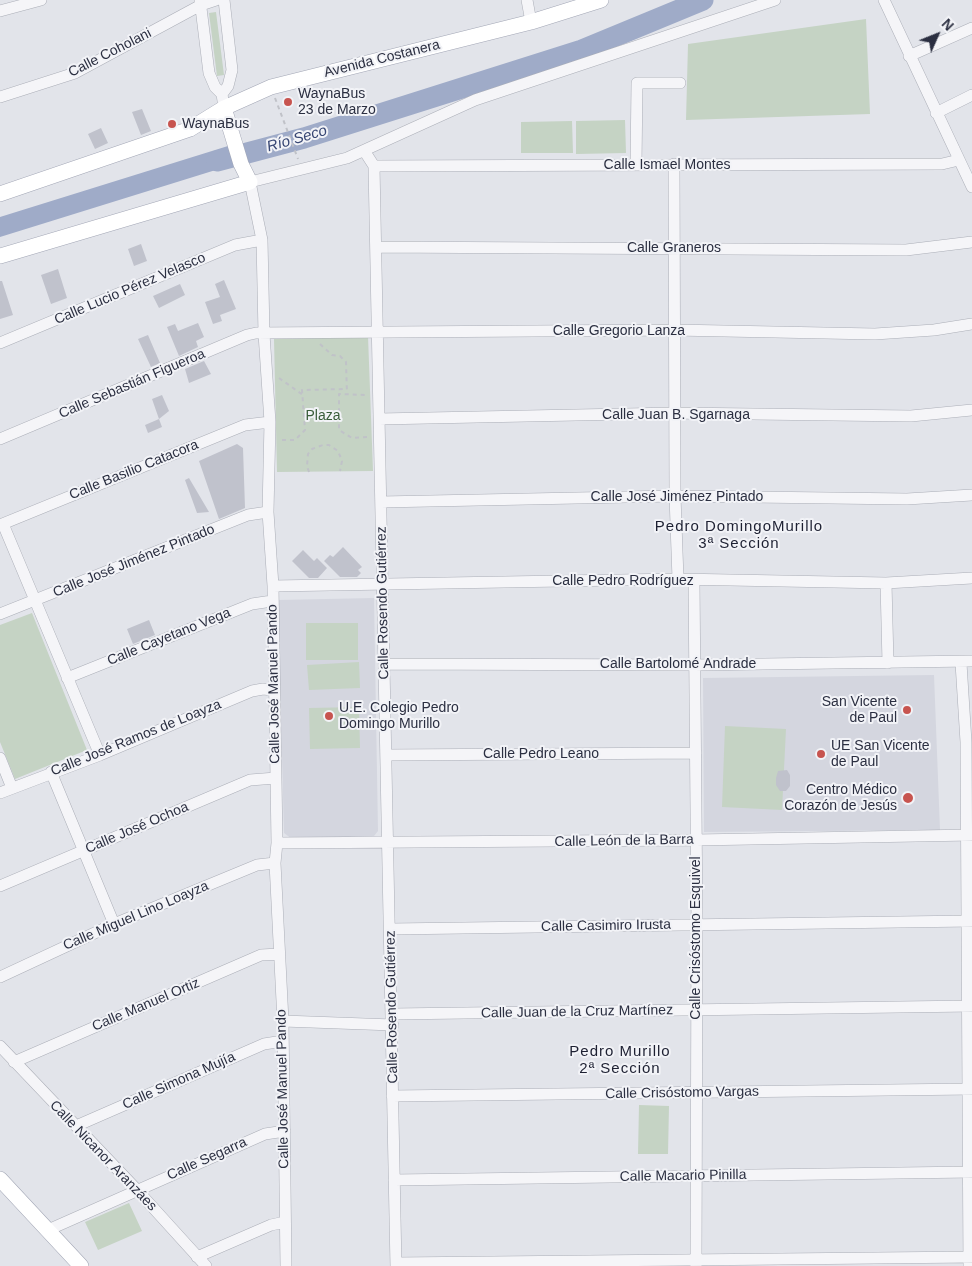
<!DOCTYPE html>
<html>
<head>
<meta charset="utf-8">
<style>
  body { margin:0 }
  #map { position:relative; width:972px; height:1266px; overflow:hidden; background:#e2e4ea; font-family:Helvetica,sans-serif }
  canvas { display:block }
  .north { position:absolute; left:912px; top:10px; width:50px; height:50px; -webkit-text-stroke:4px #f2f3f7; paint-order:stroke; rotate:46deg; font-size:14px; font-weight:700; line-height:20px; text-align:center; color:#2b2f41 }
  .north::after { content:''; display:block; margin:auto; width:18px; height:22px; background:#2b2f41; clip-path:polygon(50% 0,100% 100%,50% 72%,0 100%) }
</style>
</head>
<body>
<div id="map">
<canvas width="972" height="1266"></canvas>
<div class="north">N</div>
</div>
<script>
const context = document.querySelector('canvas').getContext('2d');
context.lineJoin = 'round';
function fill(path, color) {
  context.fillStyle = color;
  context.fill(path, 'evenodd');
}
function toPath(rows) {
  const path = new Path2D();
  for (const r of rows) {
    path.moveTo(r[0], r[1]);
    for (let i = 2; i < r.length; i += 2) path.lineTo(r[i], r[i + 1]);
  }
  return path;
}
function stroke(path, color, width, dash) {
  context.strokeStyle = color;
  context.lineWidth = width;
  context.lineCap = dash ? 'butt' : 'round';
  context.setLineDash(dash || []);
  context.stroke(path);
}
function label(font, color, halo, rows, align = 'center') {
  context.font = font + ' Helvetica,sans-serif';
  context.lineWidth = 4;
  context.setLineDash([]);
  context.textBaseline = 'middle';
  context.strokeStyle = halo;
  context.fillStyle = color;
  for (const [text, x, y, turn = 0] of rows) {
    context.save();
    context.translate(x, y);
    context.rotate((+turn || 0) * Math.PI / 180);
    context.textAlign = isNaN(turn) ? turn : align;
    if (halo) context.strokeText(text, 0, 0);
    context.fillText(text, 0, 0);
    context.restore();
  }
}
const built = toPath([
  [374,598,378,831,374,836,292,839,284,833,278,600],
  [934,675,940,830,704,832,703,678]
]);
const green = toPath([
  [216,12,224,75,217,76,209,13],
  [866,19,870,114,686,120,688,44],
  [625,120,626,153,576,154,576,121],
  [572,121,573,153,521,153,521,122],
  [368,336,373,471,277,472,274,339],
  [32,613,87,750,15,779,0,742,0,625],
  [306,623,358,623,358,660,306,660],
  [359,662,360,688,309,690,307,665],
  [359,707,360,748,310,749,309,708],
  [725,726,786,729,782,810,722,807],
  [639,1105,669,1106,668,1154,638,1154],
  [129,1203,142,1231,98,1250,85,1222]
]);
const water = toPath([
  [228,146,235,164,0,237,0,217]
]);
const river = toPath([
  [217,161,304,138,582,50,703,0]
]);
const building = toPath([
  [142,109,151,131,141,135,132,112],
  [101,128,108,143,95,149,88,134],
  [141,244,147,261,134,266,128,249],
  [58,269,67,298,51,304,41,275],
  [224,280,236,309,220,315,222,321,213,324,205,302,220,297,215,284],
  [0,281,2,281,13,315,0,319],
  [180,284,185,295,159,308,153,296],
  [198,323,204,337,196,341,198,347,179,356,167,327,175,324,178,331],
  [148,335,160,363,151,367,138,339],
  [204,361,211,374,189,383,185,369],
  [162,395,169,411,159,419,152,399],
  [159,419,162,427,148,433,145,425],
  [237,444,243,448,245,508,219,519,199,461],
  [189,478,209,512,197,513,185,480],
  [343,547,362,567,358,570,361,573,357,577,340,577,324,561,330,555,333,557],
  [303,550,314,561,317,558,327,568,318,578,309,578,292,561],
  [149,620,155,635,133,644,127,629],
  [787,770,790,775,790,786,786,791,780,791,776,785,776,778,778,771]
]);
const path = toPath([
  [275,98,298,159],
  [320,344,332,355,340,356,346,362,347,394],
  [279,378,303,395],
  [367,437,352,438,339,430,339,394,367,395],
  [282,440,295,440,305,430,302,390,347,389],
  [309,472,307,466,308,454,312,449,323,445,329,445,338,451,342,461,340,471]
]);
const minor = toPath([
  [200,0,209,73,215,87,222,94,224,108],
  [527,0,531,22],
  [884,0,972,187],
  [0,11,41,0],
  [909,56,972,28],
  [222,94,228,86,232,70,224,0],
  [0,97,75,73,201,5,216,0],
  [936,113,972,95],
  [365,152,374,166,396,1266],
  [674,164,675,496,678,579],
  [636,165,637,83,680,83],
  [374,166,942,164,959,160],
  [376,247,906,250,972,242],
  [0,343,235,245,262,240],
  [379,419,675,413,911,416,972,410],
  [0,439,247,335,256,333,674,330,875,334,934,330,972,324],
  [381,502,675,496,907,499,972,495],
  [3,524,100,755],
  [0,525,245,425,270,422],
  [694,581,697,925,696,1266],
  [886,583,888,663],
  [273,586,678,579,886,583,972,578],
  [0,614,248,515,268,512],
  [961,663,966,742,969,1266],
  [384,664,695,665,972,661],
  [67,678,252,604,272,601],
  [386,755,696,753],
  [0,758,12,788],
  [51,772,114,924],
  [0,793,100,755,252,691,263,689,273,690],
  [277,843,696,840,972,835],
  [0,886,250,780,276,778],
  [391,929,972,921],
  [0,977,114,924,257,865,275,863],
  [393,1014,972,1006],
  [283,1021,393,1025],
  [0,1046,137,1190,206,1266],
  [14,1062,261,955,279,954],
  [392,1096,972,1089],
  [76,1126,264,1044,283,1041],
  [394,1180,972,1172],
  [48,1230,265,1134,285,1131],
  [197,1257,271,1225,285,1222],
  [396,1263,972,1257],
  [286,1266,283,1021,275,863,277,843,273,586,268,512,270,422,264,334,262,240,250,182,347,158,475,100,775,0]
]);
const major = toPath([
  [0,194,190,129,224,108,271,87,531,22,601,0],
  [0,256,250,182,241,164,224,108],
  [0,1179,81,1266]
]);
const markers = [
  [288,102,5,"#c7544f"],
  [172,124,5,"#c7544f"],
  [907,710,5,"#c7544f"],
  [329,716,5,"#c7544f"],
  [821,754,5,"#c7544f"],
  [908,798,6,"#c7544f"]
];
const streetNames = [
  ["Calle Coholani",110,53,-27],
  ["Avenida Costanera",382,59,-14],
  ["Calle Ismael Montes",667,165],
  ["Calle Graneros",674,248],
  ["Calle Lucio Pérez Velasco",130,289,-23],
  ["Calle Gregorio Lanza",619,331],
  ["Calle Sebastián Figueroa",132,384,-23],
  ["Calle Juan B. Sgarnaga",676,415],
  ["Calle Basilio Catacora",134,470,-22],
  ["Calle José Jiménez Pintado",677,497],
  ["Calle José Jiménez Pintado",134,561,-22],
  ["Calle Pedro Rodríguez",623,581],
  ["Calle Rosendo Gutiérrez",383,603,-91],
  ["Calle Cayetano Vega",169,637,-22],
  ["Calle Bartolomé Andrade",678,664],
  ["Calle José Manuel Pando",274,684,-91],
  ["Calle José Ramos de Loayza",136,738,-22],
  ["Calle Pedro Leano",541,754],
  ["Calle José Ochoa",137,828,-23],
  ["Calle León de la Barra",624,841,-1],
  ["Calle Miguel Lino Loayza",136,916,-23],
  ["Calle Casimiro Irusta",606,926,-1],
  ["Calle Crisóstomo Esquivel",696,938,-90],
  ["Calle Manuel Ortiz",146,1005,-23],
  ["Calle Rosendo Gutiérrez",392,1007,-91],
  ["Calle Juan de la Cruz Martínez",577,1012,-1],
  ["Calle Simona Mujía",179,1081,-24],
  ["Calle José Manuel Pando",283,1089,-91],
  ["Calle Crisóstomo Vargas",682,1093,-1],
  ["Calle Nicanor Aranzáes",103,1156,46],
  ["Calle Segarra",207,1159,-24],
  ["Calle Macario Pinilla",683,1176,-1]
];
const poiNames = [
  ["WaynaBus",298,94],
  ["23 de Marzo",298,110],
  ["WaynaBus",182,124],
  ["San Vicente",897,702,"right"],
  ["de Paul",897,718,"right"],
  ["U.E. Colegio Pedro",339,708],
  ["Domingo Murillo",339,724],
  ["UE San Vicente",831,746],
  ["de Paul",831,762],
  ["Centro Médico",897,790,"right"],
  ["Corazón de Jesús",897,806,"right"]
];
const parkNames = [
  ["Plaza",323,416]
];
const waterNames = [
  ["Río Seco",297,139,-16]
];
const neighbourhoodNames = [
  ["Pedro DomingoMurillo",739,527],
  ["3ª Sección",739,544],
  ["Pedro Murillo",620,1052],
  ["2ª Sección",620,1069]
];
fill(built, '#d4d6df');
fill(green, '#c5d3c4');
fill(water, '#9fabc8');
stroke(river, '#9fabc8', 21);
fill(building, '#c0c2cc');
stroke(minor, '#abaeb7', 12);
stroke(major, '#a2a6b5', 16);
stroke(path, '#c0c2c8', 2, [4, 4]);
stroke(minor, '#f5f5f8', 11);
stroke(major, '#fff', 15);
for (const [x, y, r, color] of markers) {
  const dot = new Path2D();
  dot.arc(x, y, r, 0, 2 * Math.PI);
  context.fillStyle = color;
  context.fill(dot);
  stroke(dot, '#f2f3f7', 2);
}
label('14px', '#2b2f41', '#f2f3f7', streetNames);
label('14px', '#2b2f41', '#f2f3f7', poiNames, 'left');
label('14px', '#395c39', '#f2f3f7', parkNames);
label('italic 15px', '#374673', '#f2f3f7', waterNames);
context.letterSpacing = '1px';
label('15px', '#1d2032', '#f2f3f7', neighbourhoodNames);
context.letterSpacing = '0px';
</script>
</body>
</html>
